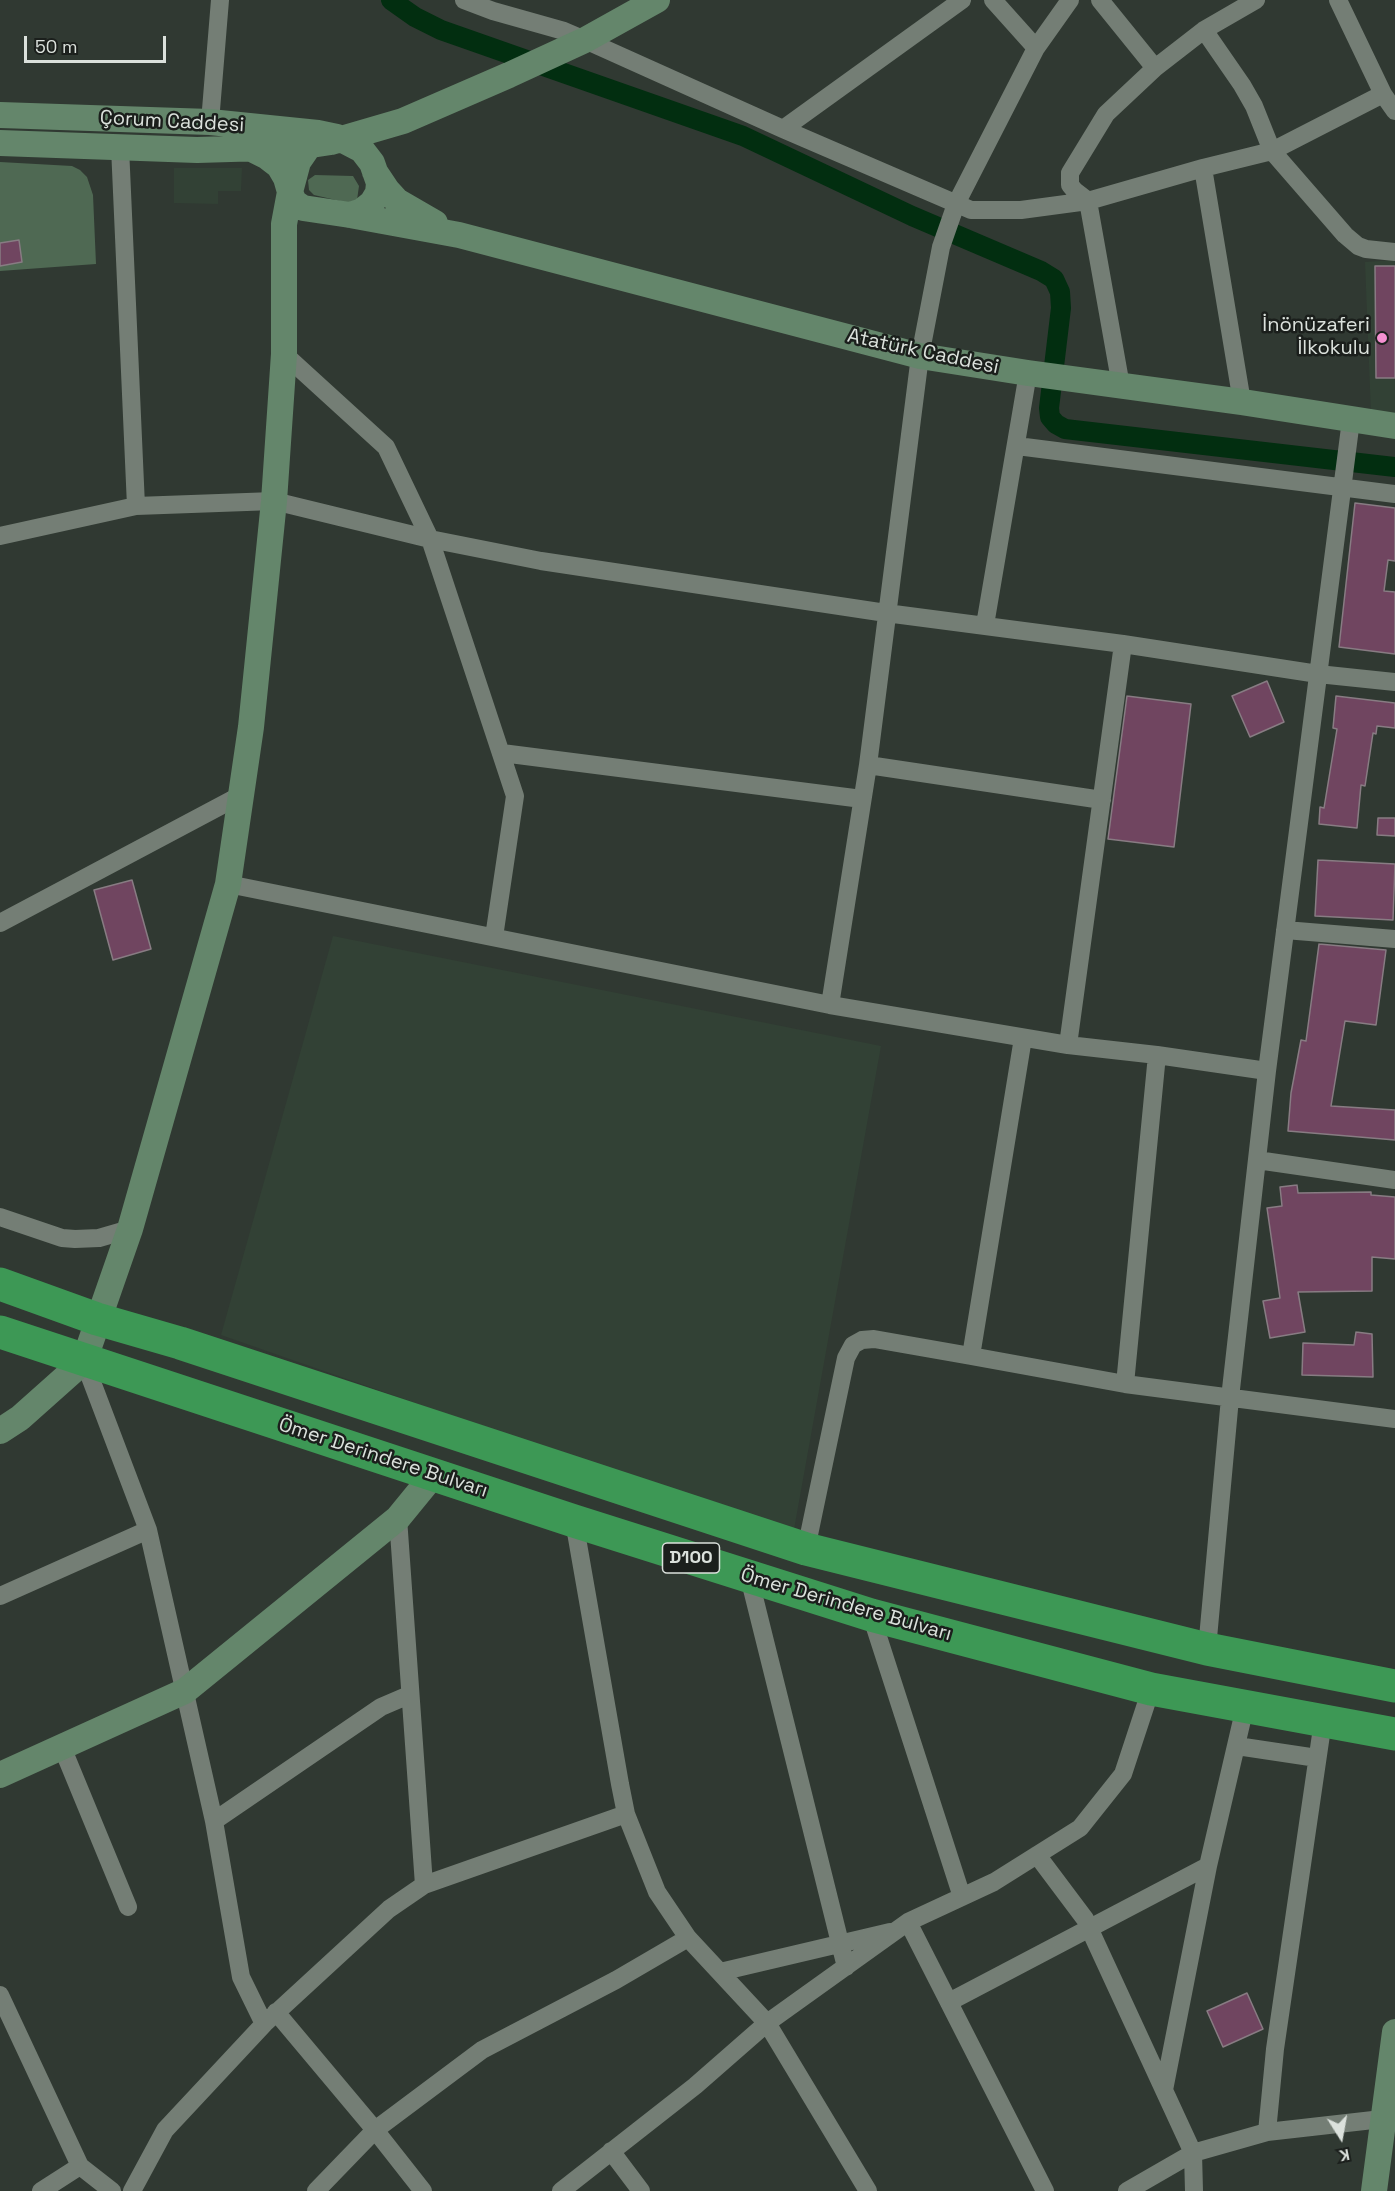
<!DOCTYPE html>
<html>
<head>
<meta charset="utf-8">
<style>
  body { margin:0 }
  #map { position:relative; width:1395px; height:2191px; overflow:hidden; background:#303932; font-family:"Space Grotesk",sans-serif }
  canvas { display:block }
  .north { position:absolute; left:1311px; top:2107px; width:60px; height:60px; -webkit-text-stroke:4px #1b1f1c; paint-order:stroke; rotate:169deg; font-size:16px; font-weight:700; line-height:24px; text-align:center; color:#dbe1dc }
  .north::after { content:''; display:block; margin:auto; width:21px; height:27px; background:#dbe1dc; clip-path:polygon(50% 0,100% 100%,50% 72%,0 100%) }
  .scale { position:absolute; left:24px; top:36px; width:142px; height:27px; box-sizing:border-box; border:3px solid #dbe1dc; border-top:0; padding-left:8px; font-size:18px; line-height:21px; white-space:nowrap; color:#dbe1dc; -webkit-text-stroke:4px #1b1f1c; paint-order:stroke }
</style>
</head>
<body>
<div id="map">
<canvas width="1395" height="2191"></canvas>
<div class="north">K</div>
<div class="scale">50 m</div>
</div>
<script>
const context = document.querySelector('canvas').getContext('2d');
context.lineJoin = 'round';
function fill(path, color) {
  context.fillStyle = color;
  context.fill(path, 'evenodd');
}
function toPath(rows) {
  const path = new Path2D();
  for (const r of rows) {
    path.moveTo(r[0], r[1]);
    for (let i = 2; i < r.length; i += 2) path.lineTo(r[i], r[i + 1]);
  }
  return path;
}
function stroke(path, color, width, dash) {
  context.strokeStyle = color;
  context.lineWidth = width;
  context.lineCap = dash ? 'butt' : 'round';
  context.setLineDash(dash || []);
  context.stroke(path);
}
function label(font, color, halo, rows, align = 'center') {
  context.font = font + ' "Space Grotesk",sans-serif';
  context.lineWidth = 5;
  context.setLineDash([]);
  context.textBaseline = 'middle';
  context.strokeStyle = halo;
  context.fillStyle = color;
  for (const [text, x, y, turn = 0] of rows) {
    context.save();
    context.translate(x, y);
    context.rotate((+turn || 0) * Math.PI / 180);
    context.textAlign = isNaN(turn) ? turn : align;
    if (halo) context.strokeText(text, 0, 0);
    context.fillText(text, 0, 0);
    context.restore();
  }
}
const built = toPath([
  [174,168,242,168,241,191,218,191,218,204,174,203],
  [1395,260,1395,417,1371,414,1365,262],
  [333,936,881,1046,793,1535,221,1335]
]);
const green = toPath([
  [0,162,72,166,80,170,87,177,93,195,96,264,0,271],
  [315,175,353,176,359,186,357,200,349,203,314,195,309,190,308,180]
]);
const canal = toPath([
  [391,0,415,17,441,30,743,136,912,216,1041,271,1054,279,1060,292,1061,308,1049,408,1050,417,1056,424,1065,429,1395,467]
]);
const building = toPath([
  [19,240,22,262,0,266,0,243,19,240],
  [1375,266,1395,266,1395,378,1376,378,1375,266],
  [1355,503,1395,508,1395,561,1388,560,1384,591,1395,592,1395,654,1339,647,1355,503],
  [1267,681,1284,722,1250,737,1232,696,1267,681],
  [1127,696,1191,704,1174,847,1108,839,1127,696],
  [1336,696,1395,703,1395,728,1377,726,1376,734,1373,733,1365,786,1361,785,1357,828,1319,824,1320,807,1324,808,1337,729,1333,728,1336,696],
  [1378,818,1395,818,1395,836,1377,835,1378,818],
  [1318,860,1395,864,1393,920,1315,916,1318,860],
  [132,880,151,949,113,960,94,890,132,880],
  [1319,944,1386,950,1376,1025,1345,1021,1331,1106,1395,1110,1395,1140,1288,1131,1291,1093,1301,1040,1306,1041,1319,944],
  [1297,1185,1298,1193,1371,1192,1371,1195,1395,1197,1395,1259,1372,1257,1372,1291,1298,1292,1305,1332,1270,1338,1263,1301,1280,1298,1267,1208,1282,1206,1280,1187,1297,1185],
  [1356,1332,1372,1334,1373,1377,1302,1375,1303,1343,1354,1345,1356,1332],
  [1247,1993,1263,2029,1223,2047,1207,2011,1247,1993]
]);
const street = toPath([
  [464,0,493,11,564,31,585,40,783,129,971,210,1021,210,1088,201,1203,168,1272,151,1383,94],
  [993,0,1036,48],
  [1100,0,1155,68],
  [1338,0,1383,94,1395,111],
  [1204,30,1242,85,1254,106,1272,151,1345,235,1358,246,1366,249,1395,252],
  [210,122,220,0],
  [783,129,962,0],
  [120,147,136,506],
  [1203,168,1242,402],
  [284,354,386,447,430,539,515,796,494,937],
  [1121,386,1088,201,1075,191,1070,185,1070,173,1106,114,1155,68,1204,30,1256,0],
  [1017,446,1395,494],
  [0,536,136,506,274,501,430,539,541,561,886,613,1123,644,1318,674,1395,682],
  [985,625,1028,373],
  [502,753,862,799],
  [868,765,1102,800],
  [228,884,830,1005,1068,1045,1157,1055,1267,1071],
  [0,923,241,795],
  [1285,930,1395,939],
  [830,1005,868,765,920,356,941,247,956,204,1036,48,1070,0],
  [1023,1038,971,1356,1125,1384,1395,1419],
  [1068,1045,1123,644],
  [1257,1160,1395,1180],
  [0,1217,62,1238,75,1239,99,1238,130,1229],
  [84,1361,148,1530,214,1821,241,1977,264,2024],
  [1125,1384,1157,1055],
  [574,1521,620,1784,626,1814,657,1892,688,1938,767,2023,868,2191],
  [806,1549,846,1358,853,1345,862,1340,874,1339,971,1356],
  [749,1577,846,1967],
  [0,1596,148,1530],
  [871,1615,962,1897],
  [1207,1649,1230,1398,1267,1071,1351,420],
  [1237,1746,1317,1758],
  [62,1747,128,1907],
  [214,1821,381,1707,409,1695],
  [1037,1855,1085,1919,1193,2153,1194,2191],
  [424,1885,626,1814],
  [908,1922,1045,2191],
  [720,1972,890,1932],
  [0,1995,80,2166,112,2191],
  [949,2002,1208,1866],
  [276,2012,375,2130,423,2191],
  [1164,2090,1208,1866,1245,1707],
  [1267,2132,1275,2049,1323,1721],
  [611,2151,641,2191],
  [41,2191,80,2166],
  [132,2191,165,2130,264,2024,389,1909,424,1885,398,1518],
  [316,2191,375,2130,482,2050,616,1980,688,1938],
  [561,2191,695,2086,767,2023,908,1922,994,1882,1080,1828,1123,1774,1151,1689],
  [1127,2191,1193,2153,1267,2132,1382,2119]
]);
const secondary = toPath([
  [0,115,210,122,318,133,337,137,362,150,372,163,379,183,378,193,372,203,362,211,350,215],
  [0,143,197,150,298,147,331,142,403,121,509,75,585,40,657,0],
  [309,146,298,162,290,192,294,202,303,208,350,215,459,235,920,356,1028,373,1242,402,1395,426],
  [375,172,387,190,397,201,435,223],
  [0,1431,20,1418,84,1361,130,1229,228,884,251,727,274,501,284,354,284,224,290,192,286,178,279,166,266,156,252,149],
  [0,1775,185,1691,398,1518,434,1474],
  [1374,2191,1395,2032]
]);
const highway = toPath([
  [0,1284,97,1319,180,1343,806,1549,1207,1649,1395,1686],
  [0,1332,574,1521,871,1615,1151,1689,1395,1734]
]);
const markers = [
  [1382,338,6,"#f590d1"]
];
const shields = [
  [691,1558,57]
];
const shieldNames = [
  ["D100",691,1558]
];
const streetNames = [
  ["Çorum Caddesi",172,122,3],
  ["Atatürk Caddesi",923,352,12],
  ["Ömer Derindere Bulvarı",383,1458,18],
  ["Ömer Derindere Bulvarı",846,1605,16]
];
const poiNames = [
  ["İnönüzaferi",1370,326],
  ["İlkokulu",1370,349]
];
fill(built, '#324135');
fill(green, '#4f6953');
stroke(canal, '#022e10', 20);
fill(building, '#704560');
stroke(building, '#887c83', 1.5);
stroke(street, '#747e75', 18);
stroke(secondary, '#64866b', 26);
stroke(highway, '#3d9855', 33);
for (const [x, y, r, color] of markers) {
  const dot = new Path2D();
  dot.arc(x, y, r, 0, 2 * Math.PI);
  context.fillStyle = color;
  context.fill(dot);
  stroke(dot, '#1b1f1c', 2);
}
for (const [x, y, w] of shields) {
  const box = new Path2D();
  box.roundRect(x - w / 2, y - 15, w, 30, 4.5);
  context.fillStyle = '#1b1f1c';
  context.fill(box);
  stroke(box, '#dbe1dc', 1.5);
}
label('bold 18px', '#dbe1dc', null, shieldNames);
label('20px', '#dbe1dc', '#1b1f1c', streetNames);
label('20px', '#dbe1dc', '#1b1f1c', poiNames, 'right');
</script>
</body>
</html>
